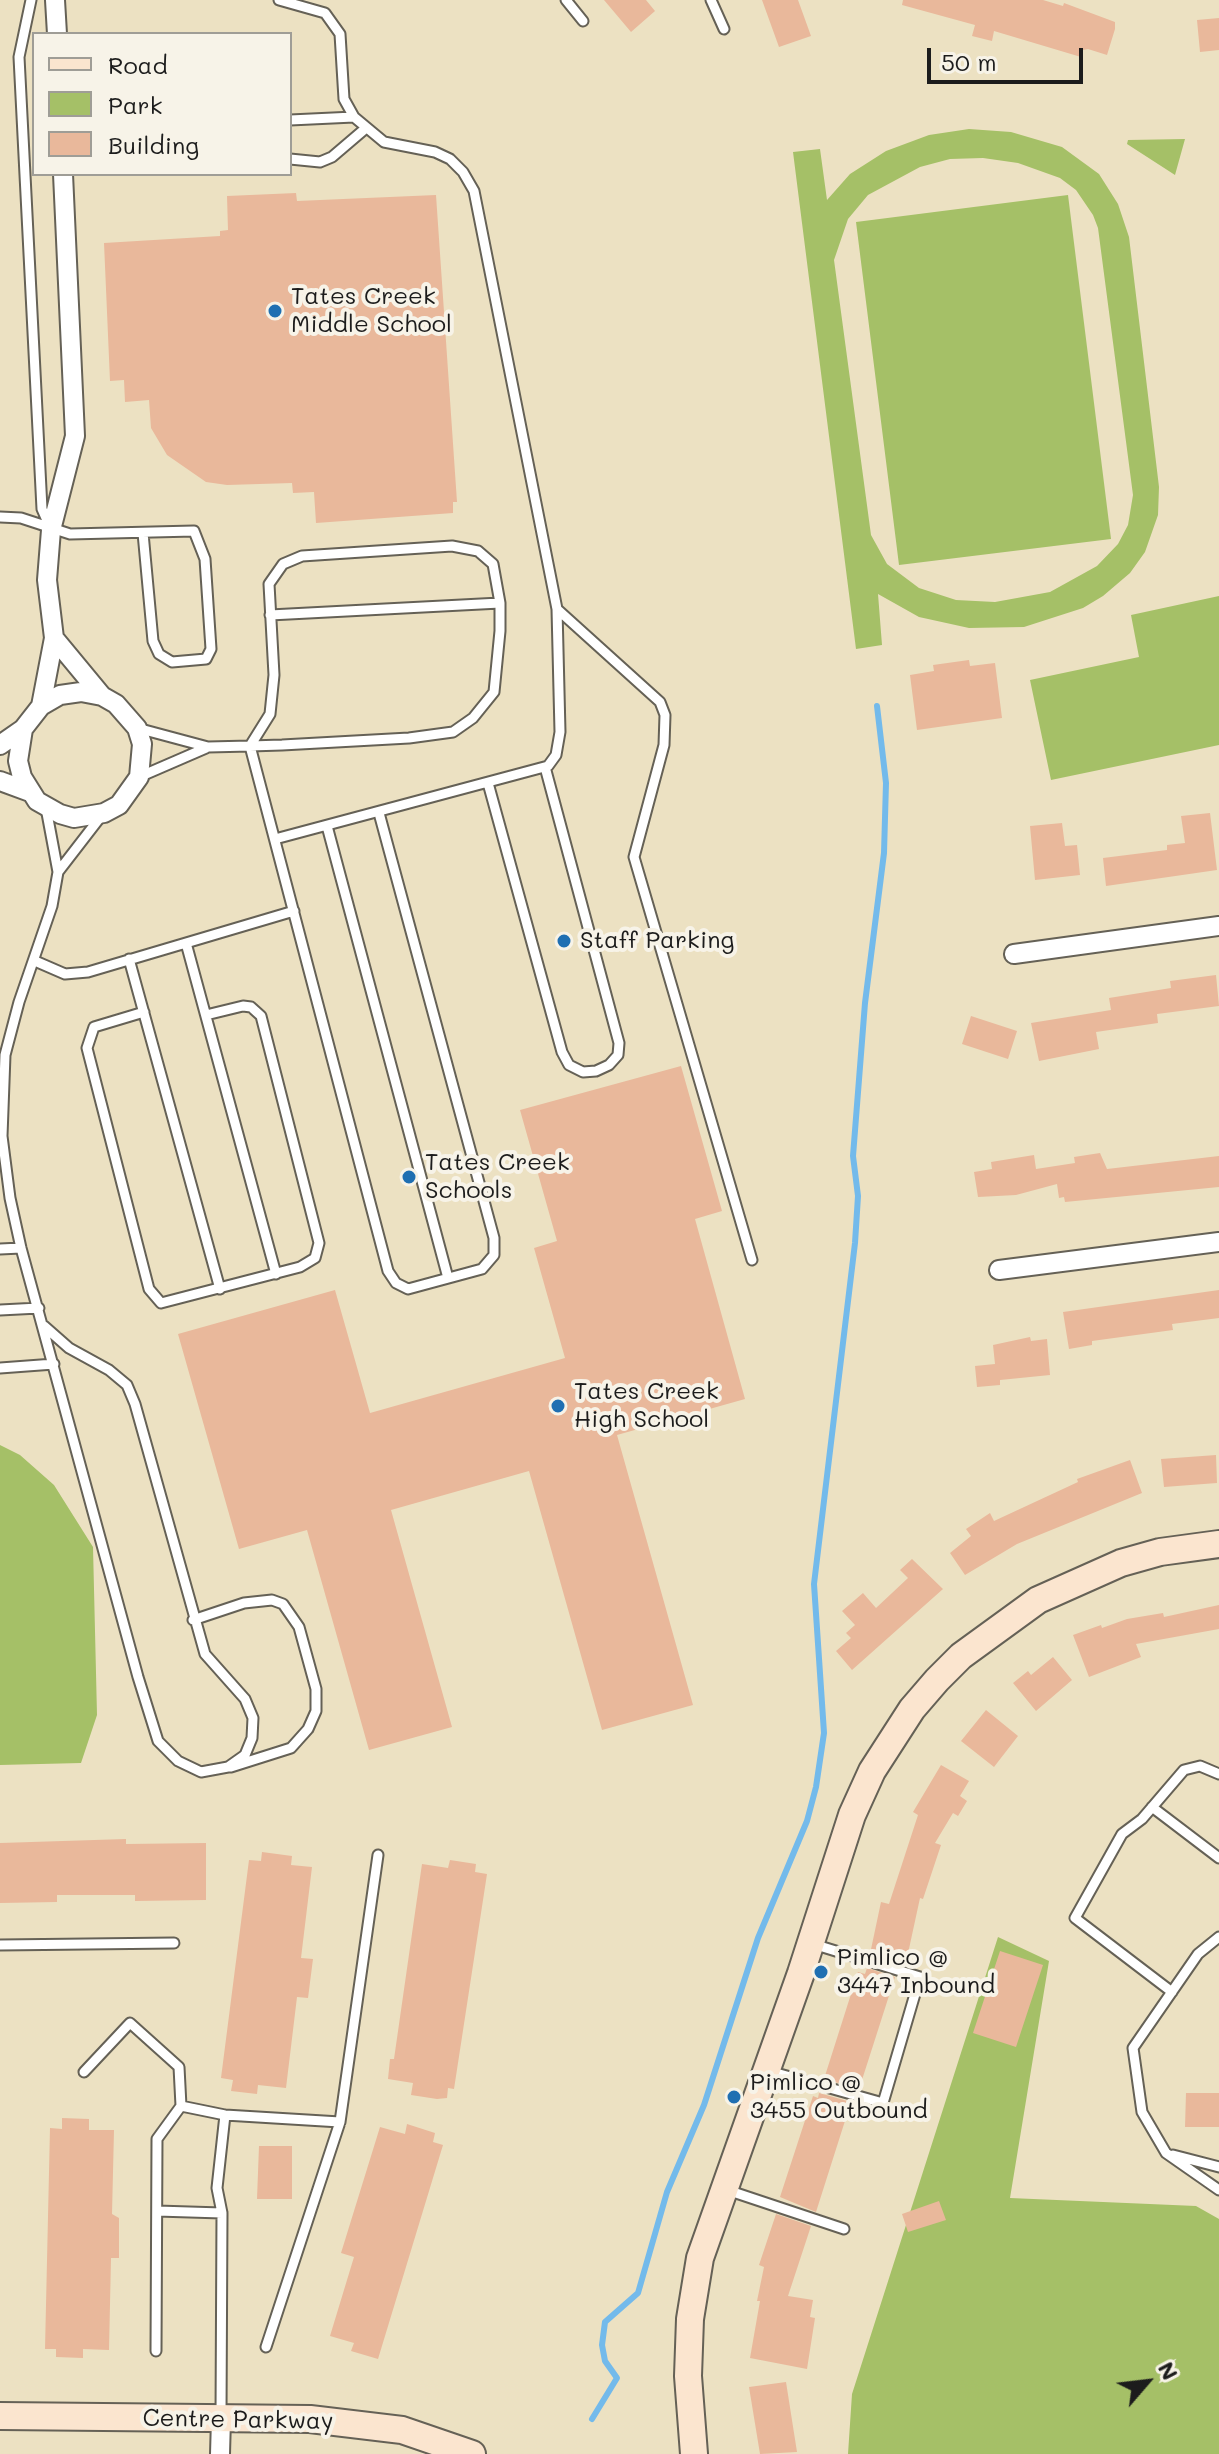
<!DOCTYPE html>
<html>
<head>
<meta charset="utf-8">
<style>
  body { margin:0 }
  #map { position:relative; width:1219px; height:2454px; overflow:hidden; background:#ece1c2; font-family:Mali,sans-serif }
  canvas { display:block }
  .legend { position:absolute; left:32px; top:32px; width:260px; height:144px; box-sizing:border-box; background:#f7f3e8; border:2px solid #9f9d96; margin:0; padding:10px 14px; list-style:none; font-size:24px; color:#1c1c1c }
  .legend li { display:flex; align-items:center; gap:16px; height:40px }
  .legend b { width:40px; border:2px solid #9f9d96 }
  .north { position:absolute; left:1107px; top:2342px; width:80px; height:80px; -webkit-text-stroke:6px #f7f3e8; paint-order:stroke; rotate:62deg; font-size:22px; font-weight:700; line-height:32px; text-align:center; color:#1c1c1c }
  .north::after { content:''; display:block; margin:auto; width:28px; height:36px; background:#1c1c1c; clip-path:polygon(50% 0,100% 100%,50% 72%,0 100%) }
  .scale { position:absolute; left:927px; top:48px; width:156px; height:36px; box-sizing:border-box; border:4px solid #1c1c1c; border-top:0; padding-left:10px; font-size:24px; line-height:28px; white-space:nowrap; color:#1c1c1c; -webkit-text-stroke:6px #f7f3e8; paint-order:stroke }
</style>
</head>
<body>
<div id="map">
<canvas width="1219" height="2454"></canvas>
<ul class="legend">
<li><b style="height:10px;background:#fbe5cf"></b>Road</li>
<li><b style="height:22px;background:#a5c067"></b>Park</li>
<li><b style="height:22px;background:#e9b89b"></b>Building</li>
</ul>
<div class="north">N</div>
<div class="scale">50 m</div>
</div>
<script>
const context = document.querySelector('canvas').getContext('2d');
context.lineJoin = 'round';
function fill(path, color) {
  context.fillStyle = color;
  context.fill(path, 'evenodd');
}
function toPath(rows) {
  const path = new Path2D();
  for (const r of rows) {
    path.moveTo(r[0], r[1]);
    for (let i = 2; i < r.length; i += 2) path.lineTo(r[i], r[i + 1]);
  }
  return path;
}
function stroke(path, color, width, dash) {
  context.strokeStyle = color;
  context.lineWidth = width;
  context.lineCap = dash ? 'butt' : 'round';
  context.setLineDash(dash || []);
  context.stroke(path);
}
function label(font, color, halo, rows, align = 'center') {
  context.font = font + ' Mali,sans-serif';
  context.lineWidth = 8;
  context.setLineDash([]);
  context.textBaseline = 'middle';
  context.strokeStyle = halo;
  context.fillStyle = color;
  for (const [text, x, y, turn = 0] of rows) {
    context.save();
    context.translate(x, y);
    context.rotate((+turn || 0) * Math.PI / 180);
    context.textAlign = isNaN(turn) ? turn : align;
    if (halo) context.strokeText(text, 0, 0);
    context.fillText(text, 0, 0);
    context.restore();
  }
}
const green = toPath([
  [969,129,1011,132,1062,147,1099,174,1118,204,1129,237,1159,487,1158,515,1145,552,1130,573,1103,596,1083,608,1024,627,969,628,919,617,878,594,882,645,856,649,793,152,820,149,827,200,850,174,886,151,929,135],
  [983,158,1018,163,1060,178,1076,190,1093,215,1098,228,1133,495,1128,525,1118,544,1097,566,1050,592,995,602,956,600,919,588,887,564,871,535,834,260,848,219,868,195,920,167,950,159],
  [1185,139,1175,175,1127,144,1128,140],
  [1068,195,1111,539,899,565,856,222],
  [1219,596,1219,745,1051,780,1030,680,1139,657,1131,615],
  [0,1445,20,1455,54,1485,93,1547,97,1715,81,1763,0,1765],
  [998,1937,1049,1961,1010,2198,1196,2206,1219,2219,1219,2454,848,2454,852,2394]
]);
const stream = toPath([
  [592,2419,617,2378,605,2361,602,2345,605,2322,638,2293,667,2192,704,2105,758,1938,807,1821,816,1787,824,1733,814,1584,855,1243,858,1196,853,1156,865,1003,884,853,886,783,877,706]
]);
const building = toPath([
  [604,0,646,0,655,11,631,32],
  [762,0,798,0,811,36,779,47],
  [903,0,1043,0,1063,6,1064,3,1115,22,1115,29,1107,55,1088,49,1083,50,1081,57,994,31,992,41,972,36,975,25,902,5],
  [1219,18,1219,50,1200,52,1197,20],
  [296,193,297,201,436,195,457,502,453,502,453,513,316,523,314,492,293,493,292,483,227,485,206,482,167,455,151,428,149,400,125,402,124,380,110,381,104,243,220,236,220,231,228,230,227,196],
  [969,660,970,666,995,663,1002,718,917,730,910,675,934,671,933,665],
  [1210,813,1217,870,1106,886,1103,858,1167,850,1167,845,1185,843,1181,816],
  [1062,823,1065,846,1077,845,1080,875,1035,880,1030,826],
  [1216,975,1219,1006,1157,1014,1158,1023,1096,1032,1099,1049,1039,1061,1031,1023,1111,1010,1109,998,1171,988,1170,981],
  [971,1016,1017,1031,1008,1059,962,1044],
  [681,1066,722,1211,695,1219,745,1399,617,1435,693,1705,602,1730,529,1471,391,1510,452,1727,369,1750,307,1530,239,1549,178,1334,335,1290,370,1413,565,1358,534,1248,557,1241,520,1110],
  [1100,1153,1107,1169,1219,1156,1219,1187,1065,1202,1064,1197,1059,1198,1057,1184,1016,1195,978,1197,974,1172,992,1169,991,1162,1034,1155,1036,1169,1075,1163,1074,1157],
  [1219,1290,1219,1318,1172,1324,1173,1330,1092,1341,1092,1345,1069,1349,1063,1312],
  [1030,1337,1031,1341,1047,1339,1050,1375,1000,1380,1000,1385,977,1387,975,1366,995,1364,993,1345],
  [1216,1455,1217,1483,1164,1487,1161,1459],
  [1130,1460,1142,1493,1017,1544,965,1575,950,1553,971,1536,966,1529,990,1513,994,1521,1078,1482,1077,1479],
  [912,1559,943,1589,852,1670,836,1651,851,1638,846,1633,855,1625,842,1611,863,1593,876,1608,908,1578,900,1570],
  [1219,1605,1219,1629,1136,1644,1141,1657,1089,1677,1073,1635,1101,1625,1102,1628,1127,1619,1163,1613,1164,1617],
  [1053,1657,1072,1680,1036,1711,1013,1683,1028,1671,1031,1675],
  [986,1710,1018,1736,994,1767,961,1741],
  [941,1765,969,1781,960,1796,967,1801,958,1816,953,1813,935,1843,941,1845,923,1899,920,1898,907,1958,902,1957,900,1963,870,1954,881,1902,889,1904,918,1815,913,1812],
  [126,1839,126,1844,206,1843,206,1900,135,1901,135,1895,57,1895,57,1902,0,1903,0,1843],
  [262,1852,292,1856,291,1865,312,1867,301,1958,313,1959,308,1998,297,1997,286,2088,258,2085,257,2094,231,2091,233,2080,221,2078,249,1860,261,1861],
  [450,1860,476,1864,475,1872,487,1874,454,2089,448,2088,447,2098,437,2099,411,2095,413,2083,388,2079,390,2059,394,2059,422,1864,448,1868],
  [1000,1951,1043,1965,1016,2047,973,2033],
  [867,1968,895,1977,861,2083,858,2082,856,2088,824,2079,858,1972,865,1974],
  [819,2093,851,2102,816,2212,780,2197,813,2096,818,2098],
  [1186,2093,1219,2093,1219,2127,1185,2127],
  [62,2118,89,2119,89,2130,114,2130,112,2214,119,2218,119,2258,111,2258,109,2350,83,2349,83,2358,56,2357,56,2349,45,2349,50,2128,62,2129],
  [407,2124,435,2133,433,2142,443,2145,378,2359,351,2351,354,2343,330,2336,354,2257,341,2253,380,2127,405,2134],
  [259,2146,292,2146,292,2199,257,2199],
  [939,2201,946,2220,908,2232,902,2214],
  [776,2214,811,2226,788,2296,813,2300,810,2317,815,2318,807,2369,750,2358,760,2301,757,2301,764,2267,759,2265],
  [786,2382,797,2452,760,2454,749,2387]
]);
const lane = toPath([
  [31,0,19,57,42,509,49,525],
  [566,0,583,21],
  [711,0,724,29],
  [290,120,354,117],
  [290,159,320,162,332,157,366,128],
  [0,517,21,518,70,534,194,531,205,559,211,649,206,659,172,662,159,654,153,641,143,533],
  [557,609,660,702,665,715,664,745,634,857,752,1260],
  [270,615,500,603],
  [137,728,208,747,250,746,282,745,409,738,453,732,473,718,494,692,500,631,500,603,493,564,478,551,452,546,302,556,283,564,269,584,274,675,270,714,250,746,388,1271,396,1283,408,1289,482,1269,494,1255,494,1238,379,813],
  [139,777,206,748],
  [488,783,562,1052,569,1065,583,1072,596,1071,609,1065,618,1055,619,1043,545,767],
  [327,826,448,1278],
  [275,839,548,766,556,755,560,732,557,609,474,191,463,172,450,159,435,152,384,142,354,117,344,99,340,34,325,13,279,0],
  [58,872,102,815],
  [186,943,276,1274],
  [129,959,220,1289],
  [35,961,65,974,88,972,294,911],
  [144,1012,94,1027,87,1048,149,1289,161,1303,300,1267,315,1258,319,1243,261,1016,251,1007,243,1006,206,1015],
  [0,1249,21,1248],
  [0,1310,39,1308],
  [44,1326,69,1348,109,1370,127,1385,135,1404,205,1654,245,1699,253,1718,252,1738,245,1755,228,1767,201,1772,178,1761,158,1741,138,1677,21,1248,10,1198,2,1136,5,1055,19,1002,52,906,58,872,46,808],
  [0,1368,54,1364],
  [193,1620,244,1603,272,1600,283,1604,299,1627,316,1689,316,1711,308,1729,291,1748,231,1767],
  [1152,1807,1219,1858],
  [1219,1937,1198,1954,1133,2048,1142,2112,1166,2153,1219,2190],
  [0,1945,174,1943],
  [1172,1992,1075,1918,1122,1834,1142,1819,1184,1770,1200,1766,1219,1774],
  [769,2071,883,2103,920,1977,813,1944],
  [84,2072,130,2023,179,2067,181,2106,225,2115,340,2122],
  [1173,2155,1219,2167],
  [727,2190,844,2229],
  [157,2211,222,2213],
  [266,2347,340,2122,378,1855],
  [156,2351,157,2139,181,2106],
  [221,2415,222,2213,217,2188,225,2115]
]);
const street = toPath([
  [55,0,57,34],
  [54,638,102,696],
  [41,706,54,638,47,580,51,530,75,436,63,174],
  [0,745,23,729,41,706,60,695,81,692,102,696,116,704,137,728,142,744,139,777,119,805,104,813,74,818,60,814,37,801,22,777,18,761,23,729],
  [0,781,30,792],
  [1014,954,1219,926],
  [999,1270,1219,1242],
  [220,2454,221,2419]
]);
const secondary = toPath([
  [0,2416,310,2419,402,2430,472,2454],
  [694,2454,688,2376,690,2319,700,2258,801,1973,852,1815,872,1771,912,1709,937,1680,961,1656,1038,1600,1121,1563,1160,1552,1219,1544]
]);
const markers = [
  [275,311,8,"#1f6fb2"],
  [564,941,8,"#1f6fb2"],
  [409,1177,8,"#1f6fb2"],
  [558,1406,8,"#1f6fb2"],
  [821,1972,8,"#1f6fb2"],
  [734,2097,8,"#1f6fb2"]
];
const poiNames = [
  ["Tates Creek",291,297],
  ["Middle School",291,325],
  ["Staff Parking",580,941],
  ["Tates Creek",425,1163],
  ["Schools",425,1191],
  ["Tates Creek",574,1392],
  ["High School",574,1420],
  ["Pimlico @",837,1958],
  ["3447 Inbound",837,1986],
  ["Pimlico @",750,2083],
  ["3455 Outbound",750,2111]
];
const streetNames = [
  ["Centre Parkway",238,2420,1]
];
fill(green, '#a5c067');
stroke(stream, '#73baeb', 6);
fill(building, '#e9b89b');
stroke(lane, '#656156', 13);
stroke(street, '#656156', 22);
stroke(secondary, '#656156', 30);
stroke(lane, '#fff', 9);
stroke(street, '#fff', 18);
stroke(secondary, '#fbe5cf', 26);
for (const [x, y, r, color] of markers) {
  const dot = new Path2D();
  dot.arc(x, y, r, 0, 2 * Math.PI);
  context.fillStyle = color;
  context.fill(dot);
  stroke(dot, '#f7f3e8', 3);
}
label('24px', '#1c1c1c', '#f7f3e8', poiNames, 'left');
label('24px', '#1c1c1c', '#f7f3e8', streetNames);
</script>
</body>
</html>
